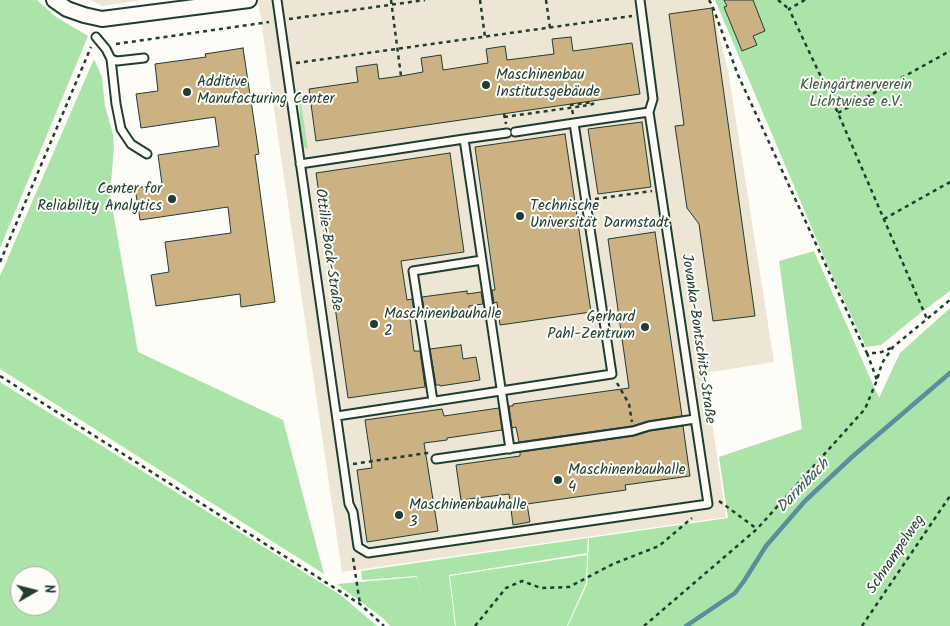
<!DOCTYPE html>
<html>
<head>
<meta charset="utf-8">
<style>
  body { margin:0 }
  #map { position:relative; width:950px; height:626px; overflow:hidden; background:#fdfcf7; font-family:Kalam,sans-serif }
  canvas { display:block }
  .north { position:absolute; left:10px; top:566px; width:50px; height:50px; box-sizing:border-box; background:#fdfcf7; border:1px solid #a4b0a9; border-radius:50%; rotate:82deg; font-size:14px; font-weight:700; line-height:20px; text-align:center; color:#1f3d34 }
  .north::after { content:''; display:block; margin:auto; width:18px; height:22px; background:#1f3d34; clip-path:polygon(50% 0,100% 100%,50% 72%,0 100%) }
</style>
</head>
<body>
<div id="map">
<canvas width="950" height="626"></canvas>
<div class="north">N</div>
</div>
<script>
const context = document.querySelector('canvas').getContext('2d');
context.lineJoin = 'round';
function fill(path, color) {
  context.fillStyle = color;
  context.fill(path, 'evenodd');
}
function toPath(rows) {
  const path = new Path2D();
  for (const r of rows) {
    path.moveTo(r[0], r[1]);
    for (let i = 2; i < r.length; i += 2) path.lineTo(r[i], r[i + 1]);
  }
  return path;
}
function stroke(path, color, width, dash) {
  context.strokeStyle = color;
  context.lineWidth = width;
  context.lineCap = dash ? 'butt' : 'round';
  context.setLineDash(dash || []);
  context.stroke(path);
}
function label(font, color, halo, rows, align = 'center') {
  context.font = font + ' Kalam,sans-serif';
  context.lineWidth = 4;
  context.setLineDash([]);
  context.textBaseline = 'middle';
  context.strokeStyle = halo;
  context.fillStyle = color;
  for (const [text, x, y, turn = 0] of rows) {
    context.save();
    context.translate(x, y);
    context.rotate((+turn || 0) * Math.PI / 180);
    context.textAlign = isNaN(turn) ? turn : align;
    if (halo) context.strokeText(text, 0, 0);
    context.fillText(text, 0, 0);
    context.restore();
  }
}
const built = toPath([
  [90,0,143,0,102,6],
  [258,0,710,0,728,70,774,362,705,373,726,517,342,572]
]);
const green = toPath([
  [0,0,37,0,56,17,88,36,0,248],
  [715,0,950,0,950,291,923,311,881,345,866,347,830,271],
  [94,59,102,77,105,106,113,134,114,147,110,195,138,352,283,420,324,574,0,369,0,276],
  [297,89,299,89,308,149,303,147,302,144,299,121,300,110],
  [814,251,879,398,900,353,950,308,950,626,568,626,587,584,589,538,728,518,719,457,802,429,779,261],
  [0,382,342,596,377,626,0,626],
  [20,576,50,576,50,606,20,606],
  [588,538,587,553,449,575,455,626,390,626,384,619,337,584,417,577,426,619,417,576,362,580,361,571],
  [587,555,586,583,567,626,456,626,450,576]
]);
const stream = toPath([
  [686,626,735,593,744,581,766,546,805,501,853,456,950,373]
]);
const building = toPath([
  [724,0,753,0,765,31,753,36,757,45,742,51,724,7,727,6,724,0],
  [712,8,755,316,713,321,699,224,687,208,675,126,684,125,669,14,712,8],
  [571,37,573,51,632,43,640,94,316,141,309,89,358,82,356,67,377,64,379,79,401,76,423,72,421,58,441,55,443,70,488,63,486,49,505,46,507,60,554,54,552,39,571,37],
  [243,48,259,154,255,155,275,302,241,307,240,294,156,306,151,275,169,272,165,242,231,233,228,207,140,220,135,188,162,184,158,155,219,146,215,117,141,128,136,94,158,91,155,64,206,57,205,54,243,48],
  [642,122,651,187,598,194,588,129,642,122],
  [565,134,591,312,500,325,497,302,494,303,492,290,495,290,475,147,565,134],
  [450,153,464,252,401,261,407,300,412,299,415,317,410,318,414,351,420,351,425,387,348,398,316,173,450,153],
  [655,232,682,416,648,421,632,426,519,442,516,427,512,428,509,406,513,406,513,404,629,388,608,239,655,232],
  [467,291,467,294,481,292,483,304,469,306,469,310,425,316,422,297,467,291],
  [461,345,463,359,476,357,480,380,440,386,440,385,436,385,430,349,461,345],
  [499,408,502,430,447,438,447,440,424,443,438,531,367,542,357,470,372,468,365,420,442,409,444,416,499,408],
  [683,426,690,476,625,485,626,490,527,504,530,522,513,525,509,494,461,500,456,465,520,456,520,452,634,436,650,431,683,426]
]);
const path = toPath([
  [391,0,401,76],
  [480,0,485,37],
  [546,0,550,28],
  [709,0,712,5,738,75,864,348,867,353,879,353,891,348],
  [778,0,789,9],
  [805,0,789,9,838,113,927,319],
  [289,19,425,0],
  [116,44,269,22],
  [296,63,632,16],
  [838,113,950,51],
  [504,114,506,124],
  [573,114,571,105,593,102,593,104,583,106],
  [595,199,652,191],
  [884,219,950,182],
  [0,262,91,47],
  [867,353,877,380],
  [0,376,360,604,384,626],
  [617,383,629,404,632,422],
  [353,464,427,453,429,453],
  [719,501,757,529],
  [353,558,360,604],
  [475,626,506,588,522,581,541,588,569,587,613,564,659,546,692,518],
  [644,626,757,529,865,409,877,380,882,363,893,347,950,300],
  [862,626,950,496]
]);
const lane = toPath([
  [277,0,349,504,353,512,358,547,368,553,708,504,649,112,653,99,640,0],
  [96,37,106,49,111,59,117,61,144,58],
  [111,59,116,104,121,129,131,144,147,154],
  [515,132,574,123],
  [464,139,507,133],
  [300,164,464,139,510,449],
  [433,401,413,271,482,260],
  [337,416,612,374,574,123,649,112],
  [436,459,633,431,649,426,695,419]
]);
const street = toPath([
  [54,0,67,9,84,15,102,19,249,0]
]);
const pathBridge = toPath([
  [504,117,583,106]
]);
const markers = [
  [486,85,5,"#1f3d34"],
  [187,92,5,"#1f3d34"],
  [172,199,5,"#1f3d34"],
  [520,216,5,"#1f3d34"],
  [374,324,5,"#1f3d34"],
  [645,327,5,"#1f3d34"],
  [558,480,5,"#1f3d34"],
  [399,515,5,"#1f3d34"]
];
const poiNames = [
  ["Maschinenbau",496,76],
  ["Institutsgebäude",496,93],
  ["Additive",197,83],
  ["Manufacturing Center",197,100],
  ["Center for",162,190,"right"],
  ["Reliability Analytics",162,207,"right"],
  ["Technische",530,207],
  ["Universität Darmstadt",530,224],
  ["Maschinenbauhalle",384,315],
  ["2",384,332],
  ["Gerhard",635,318,"right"],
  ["Pahl-Zentrum",635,335,"right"],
  ["Maschinenbauhalle",568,471],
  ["4",568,488],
  ["Maschinenbauhalle",409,506],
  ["3",409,523]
];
const parkNames = [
  ["Kleingärtnerverein",856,86],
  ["Lichtwiese e.V.",856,103]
];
const streetNames = [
  ["Ottilie-Bock-Straße",327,250,82],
  ["Jovanka-Bontschits-Straße",697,339,82],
  ["Schnampelweg",897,555,-56]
];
const waterNames = [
  ["Darmbach",804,487,-46]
];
fill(built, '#eee6d4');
fill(green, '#aae4a8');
stroke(stream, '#598f9c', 4.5);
fill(building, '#ccb182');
stroke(building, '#1f3d34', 1);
stroke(lane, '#1f3d34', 11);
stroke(street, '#1f3d34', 18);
stroke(path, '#1f3d34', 2.5, [4, 4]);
stroke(lane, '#fdfcf7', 7);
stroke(street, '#fdfcf7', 14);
stroke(pathBridge, '#1f3d34', 2.5, [4, 4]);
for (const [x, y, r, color] of markers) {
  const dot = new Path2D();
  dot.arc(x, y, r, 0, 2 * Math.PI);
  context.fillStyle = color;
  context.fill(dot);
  stroke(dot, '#fdfcf7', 2);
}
label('15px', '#1f3d34', '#fdfcf7', poiNames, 'left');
label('15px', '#3b5e4b', '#fdfcf7', parkNames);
label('15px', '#1f3d34', '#fdfcf7', streetNames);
label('italic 16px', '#375f5f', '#fdfcf7', waterNames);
</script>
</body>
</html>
